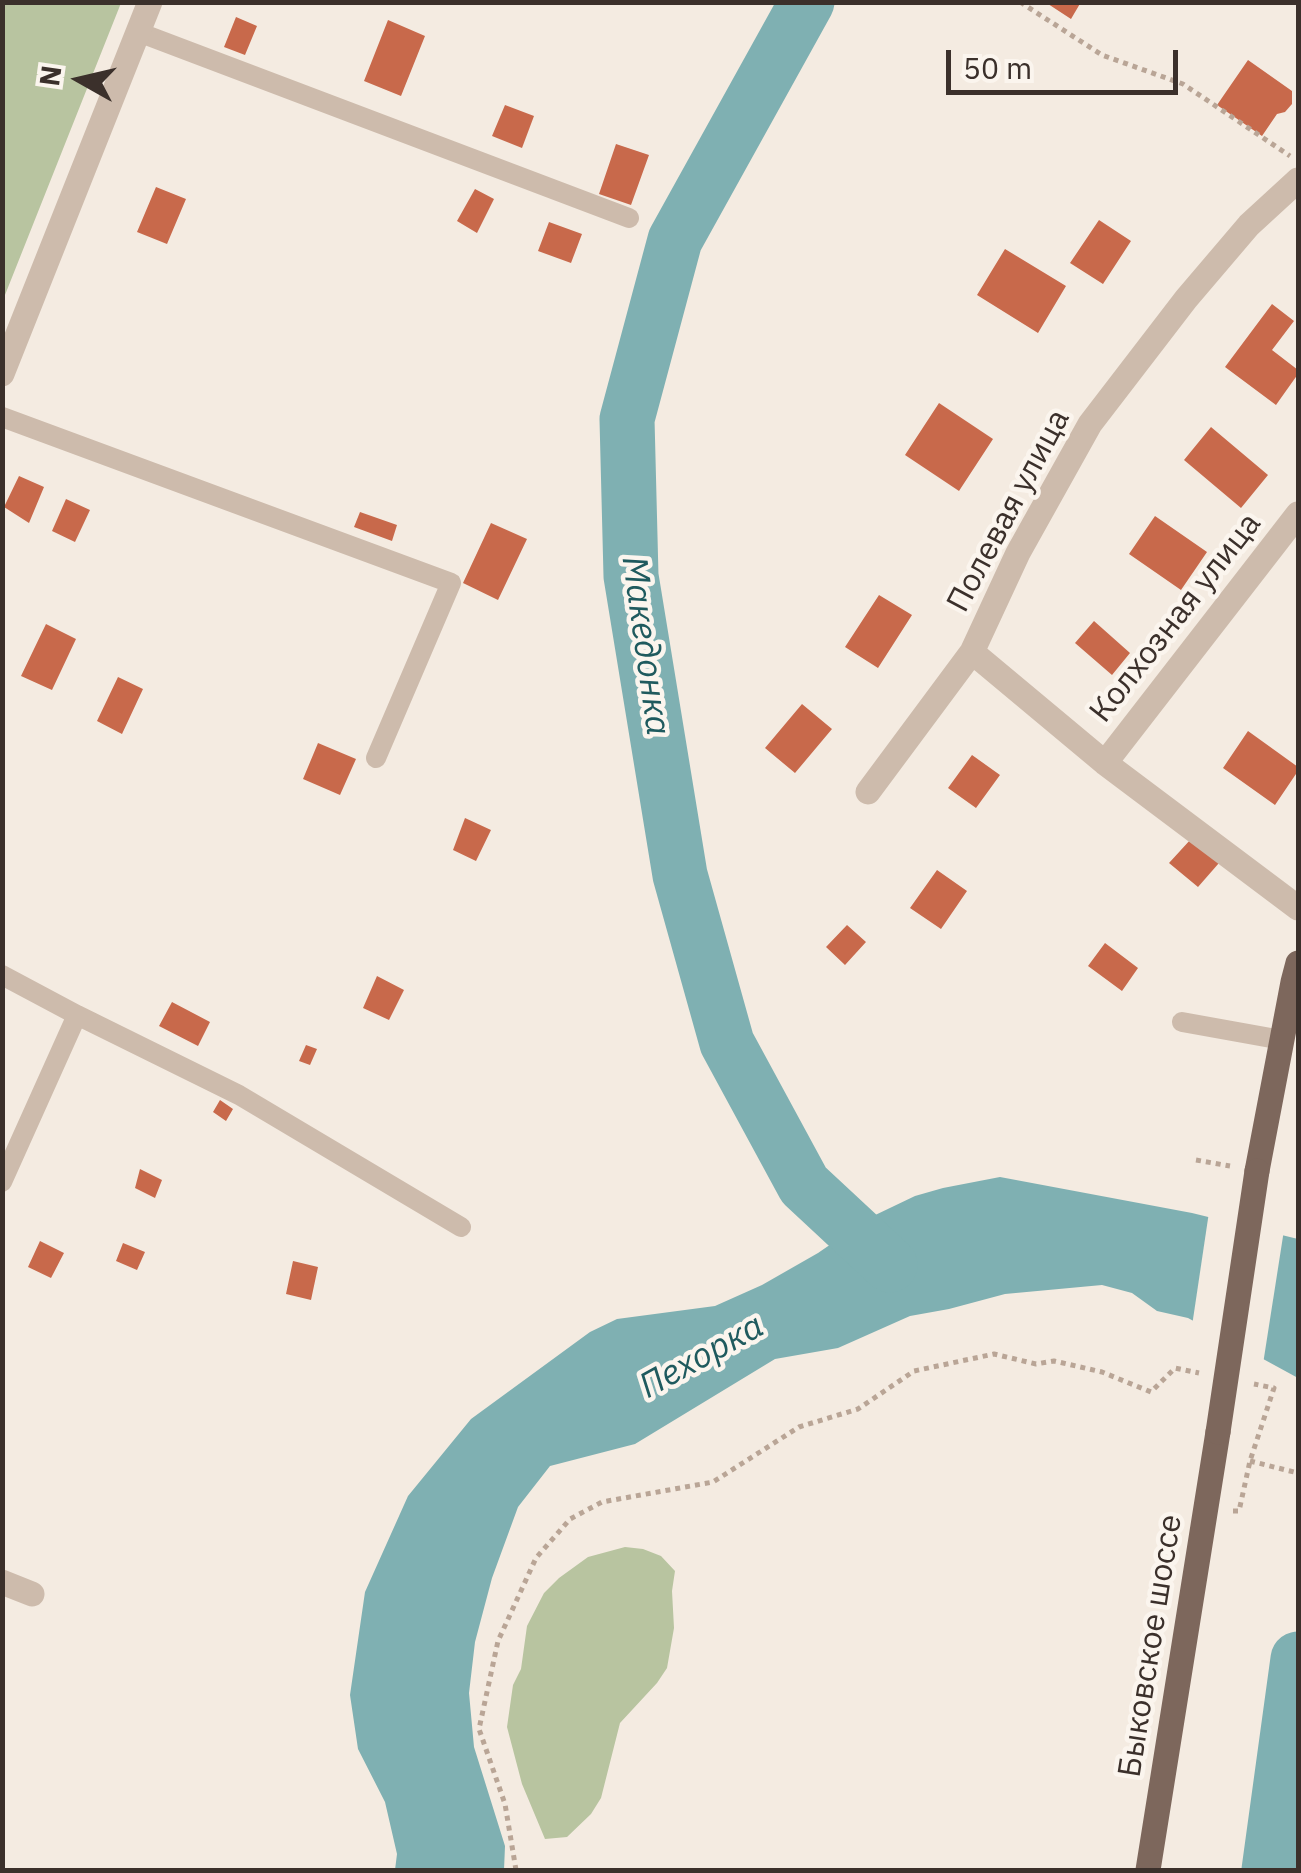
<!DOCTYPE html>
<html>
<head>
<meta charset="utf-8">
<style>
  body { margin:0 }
  #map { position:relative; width:1301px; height:1873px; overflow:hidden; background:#f4ebe1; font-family:"IBM Plex Sans",sans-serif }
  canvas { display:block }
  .frame { position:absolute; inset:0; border:5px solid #3b302b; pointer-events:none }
  .north { position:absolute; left:30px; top:30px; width:100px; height:100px; -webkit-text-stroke:8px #fbf5ee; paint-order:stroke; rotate:278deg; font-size:28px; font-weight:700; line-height:40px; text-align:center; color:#3b302b }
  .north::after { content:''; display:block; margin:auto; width:35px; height:45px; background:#3b302b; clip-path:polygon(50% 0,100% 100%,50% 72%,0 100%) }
  .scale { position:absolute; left:946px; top:50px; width:232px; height:45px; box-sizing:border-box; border:5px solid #3b302b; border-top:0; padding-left:12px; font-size:30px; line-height:35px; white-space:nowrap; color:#3b302b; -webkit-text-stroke:8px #fbf5ee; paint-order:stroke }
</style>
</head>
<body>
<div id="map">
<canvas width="1301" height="1873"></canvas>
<div class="frame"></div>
<div class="north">N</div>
<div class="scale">50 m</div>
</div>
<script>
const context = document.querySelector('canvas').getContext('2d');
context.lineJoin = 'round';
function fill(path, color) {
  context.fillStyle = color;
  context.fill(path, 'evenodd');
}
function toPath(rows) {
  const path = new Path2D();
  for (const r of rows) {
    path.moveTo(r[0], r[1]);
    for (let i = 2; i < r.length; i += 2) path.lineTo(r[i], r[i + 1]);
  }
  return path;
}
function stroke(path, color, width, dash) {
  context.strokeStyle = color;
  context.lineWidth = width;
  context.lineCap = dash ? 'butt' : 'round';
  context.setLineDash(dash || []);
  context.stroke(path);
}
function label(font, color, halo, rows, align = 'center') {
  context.font = font + ' "IBM Plex Sans",sans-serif';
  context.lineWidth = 9;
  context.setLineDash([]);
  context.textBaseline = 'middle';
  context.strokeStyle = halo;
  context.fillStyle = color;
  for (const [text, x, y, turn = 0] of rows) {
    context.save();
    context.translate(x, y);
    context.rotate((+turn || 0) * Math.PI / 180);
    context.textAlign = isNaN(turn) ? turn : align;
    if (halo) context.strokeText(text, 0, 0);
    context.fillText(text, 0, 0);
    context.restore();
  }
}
const green = toPath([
  [3,2,121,3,3,300,2,3],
  [625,1547,643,1549,661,1556,675,1571,672,1591,674,1628,667,1668,657,1683,620,1723,601,1798,591,1814,567,1837,545,1839,522,1784,507,1727,513,1685,521,1669,527,1626,544,1593,559,1578,588,1557]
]);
const water = toPath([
  [1000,1177,1192,1213,1298,1239,1298,1378,1188,1318,1157,1311,1132,1293,1102,1285,1005,1294,949,1309,910,1316,838,1348,775,1359,635,1444,550,1466,518,1507,492,1578,475,1642,469,1693,474,1747,505,1846,504,1870,395,1870,397,1854,385,1802,358,1749,350,1695,365,1592,408,1496,471,1419,590,1332,617,1319,715,1306,762,1285,818,1253,869,1218,915,1196,943,1188]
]);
const pier = toPath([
  [1209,1212,1284,1230,1263,1364,1192,1326]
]);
const river = toPath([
  [807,2,675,240,627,419,631,576,680,875,727,1043,804,1185,890,1265],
  [1269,1870,1298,1659]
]);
const building = toPath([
  [1045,2,1081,2,1071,19],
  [236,17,257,26,245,55,224,47],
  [388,20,425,36,401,96,364,81],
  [1248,60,1292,91,1292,104,1285,112,1277,114,1262,136,1217,105],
  [505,105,534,116,522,148,492,136],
  [616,144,649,155,631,205,599,194],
  [156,187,186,199,167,244,137,232],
  [475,189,494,199,477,233,457,221],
  [1099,220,1131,241,1103,284,1070,263],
  [549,222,582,234,571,263,538,251],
  [1005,249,1066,286,1038,333,977,295],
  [1272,304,1294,321,1272,350,1298,370,1298,374,1276,405,1225,367],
  [939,403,993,439,959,491,905,455],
  [1211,427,1268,475,1241,508,1184,460],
  [19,476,44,487,29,523,4,507],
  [66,499,90,510,75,542,52,531],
  [360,512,397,525,392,541,354,527],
  [1155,516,1207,552,1181,590,1129,554],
  [491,523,527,539,498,600,463,583],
  [879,595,912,615,878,668,845,647],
  [1094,621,1130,653,1112,675,1075,643],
  [46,624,76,639,52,690,21,676],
  [118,677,143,689,122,734,97,721],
  [802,704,832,729,795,773,765,748],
  [1248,731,1298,767,1298,771,1275,805,1223,768],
  [318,743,356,759,340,795,303,779],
  [972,755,1000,775,976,808,948,788],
  [465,818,491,830,476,861,453,850],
  [1191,839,1219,863,1198,887,1169,863],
  [937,870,967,891,941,929,910,908],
  [847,925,866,942,845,965,826,947],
  [1105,943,1138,968,1122,991,1088,966],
  [377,976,404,990,389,1020,363,1008],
  [172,1002,210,1022,198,1046,159,1026],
  [306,1045,317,1049,310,1065,299,1061],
  [220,1100,233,1109,226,1121,213,1112],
  [140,1169,162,1180,155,1198,135,1188],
  [40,1241,64,1253,51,1278,28,1267],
  [123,1243,145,1252,137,1270,116,1261],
  [293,1261,318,1267,311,1300,286,1294]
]);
const path = toPath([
  [1020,2,1102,55,1183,84,1290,156],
  [1196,1160,1230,1166],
  [1250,1461,1298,1473],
  [1233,1511,1239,1511,1250,1461,1274,1388,1254,1384],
  [516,1870,505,1804,479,1729,498,1641,536,1558,570,1519,602,1502,713,1482,799,1427,858,1409,914,1371,994,1354,1036,1364,1054,1361,1102,1372,1151,1392,1175,1368,1199,1373]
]);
const lane = toPath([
  [138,32,629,218],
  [2,417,451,583,376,758],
  [2,975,77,1015,239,1095,461,1227],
  [1182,1022,1282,1040],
  [2,1182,77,1015]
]);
const street = toPath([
  [2,374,150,2],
  [972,652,1105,763,1298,908],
  [1105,763,1298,514],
  [868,792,972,652,1018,553,1090,424,1186,299,1249,225,1298,180],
  [2,1582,32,1594]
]);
const primary = toPath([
  [1257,1171,1293,982,1298,963],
  [1148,1870,1218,1432]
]);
const primaryBridge = toPath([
  [1218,1432,1257,1171]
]);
const streetNames = [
  ["Полевая улица",1009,511,-62],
  ["Колхозная улица",1176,618,-52],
  ["Быковское шоссе",1151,1646,-81]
];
const waterNames = [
  ["Македонка",645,646,82],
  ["Пехорка",702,1357,-29]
];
fill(green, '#b8c4a0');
fill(water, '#7fb0b2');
fill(pier, '#f4ebe1');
stroke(river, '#7fb0b2', 55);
fill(building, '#c8694b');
stroke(path, '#b9a596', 5, [5, 5]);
stroke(lane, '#cdbbac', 20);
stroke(street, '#cdbbac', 25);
stroke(primary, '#7d675c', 25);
stroke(primaryBridge, '#7d675c', 25);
label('32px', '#3b302b', '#fbf5ee', streetNames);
label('italic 35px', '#1f5a5e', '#fbf5ee', waterNames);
</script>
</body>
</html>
